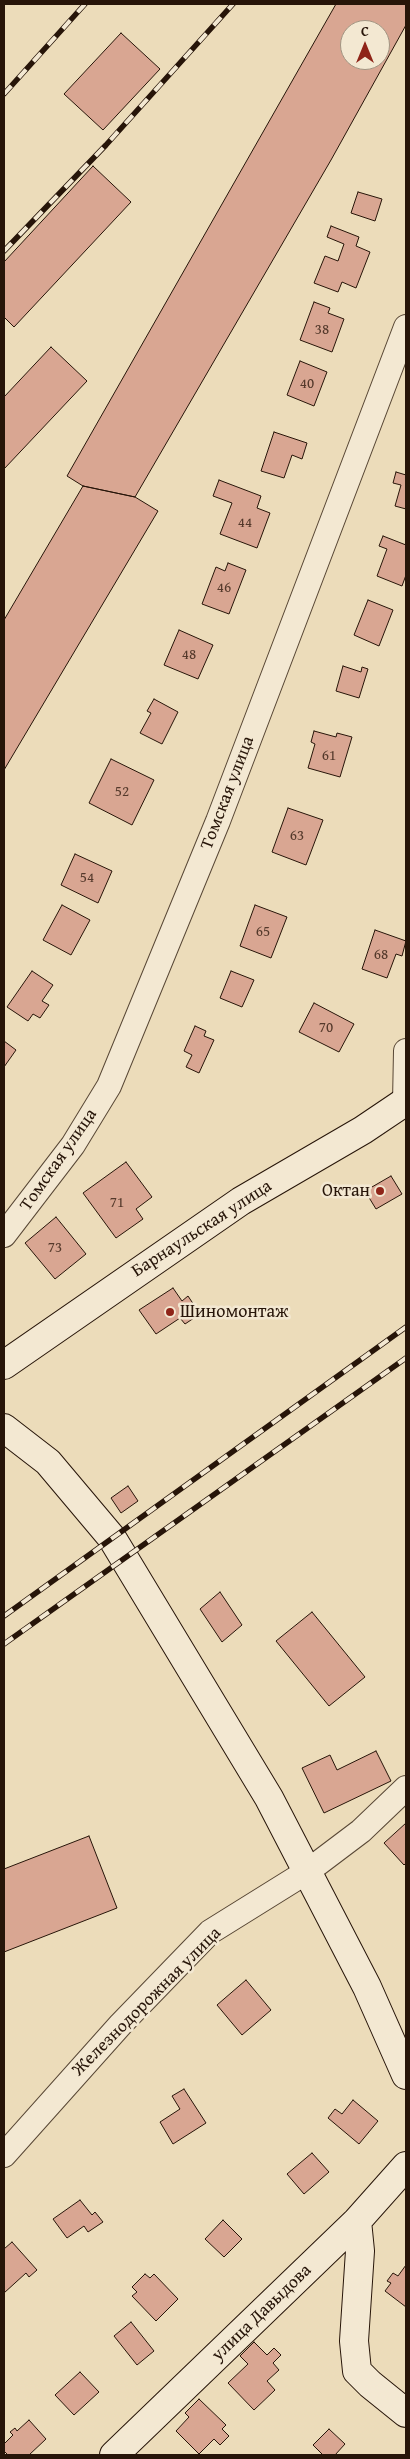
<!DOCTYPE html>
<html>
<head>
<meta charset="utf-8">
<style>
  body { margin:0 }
  #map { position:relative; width:410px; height:2459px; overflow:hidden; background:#ecdcba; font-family:"Gentium Book Plus",serif }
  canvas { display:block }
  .frame { position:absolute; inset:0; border:5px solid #271509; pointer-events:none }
  .north { position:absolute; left:340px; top:20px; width:50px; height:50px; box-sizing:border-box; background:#f3e8d2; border:1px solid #a19482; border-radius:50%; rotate:0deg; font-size:14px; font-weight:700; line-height:20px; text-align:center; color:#271509 }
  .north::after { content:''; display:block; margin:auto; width:18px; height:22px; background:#8f2418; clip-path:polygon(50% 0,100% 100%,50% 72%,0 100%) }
</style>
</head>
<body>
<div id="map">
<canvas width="410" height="2459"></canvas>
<div class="frame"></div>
<div class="north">С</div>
</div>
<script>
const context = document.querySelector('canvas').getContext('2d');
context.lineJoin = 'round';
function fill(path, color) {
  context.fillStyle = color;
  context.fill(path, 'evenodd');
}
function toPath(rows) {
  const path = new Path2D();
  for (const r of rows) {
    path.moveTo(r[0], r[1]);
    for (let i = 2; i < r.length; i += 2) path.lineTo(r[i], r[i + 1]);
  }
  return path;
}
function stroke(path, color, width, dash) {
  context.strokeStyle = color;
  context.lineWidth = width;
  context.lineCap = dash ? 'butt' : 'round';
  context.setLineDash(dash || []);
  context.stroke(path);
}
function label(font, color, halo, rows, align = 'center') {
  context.font = font + ' "Gentium Book Plus",serif';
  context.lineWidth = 5;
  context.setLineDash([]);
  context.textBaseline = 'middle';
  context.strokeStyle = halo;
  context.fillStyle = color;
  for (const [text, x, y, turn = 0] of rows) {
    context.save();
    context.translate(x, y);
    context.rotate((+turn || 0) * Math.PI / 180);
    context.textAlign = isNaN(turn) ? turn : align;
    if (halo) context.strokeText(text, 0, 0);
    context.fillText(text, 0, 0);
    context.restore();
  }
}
const building = toPath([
  [336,4,406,4,406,25,331,160,135,497,83,486,67,476,336,4],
  [350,30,380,30,380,60,350,60,350,30],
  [121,33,160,69,103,130,64,94,121,33],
  [93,166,131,202,14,327,4,317,4,262,93,166],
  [358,192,382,199,375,221,351,213,358,192],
  [331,226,359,237,356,246,370,252,356,288,342,282,338,292,314,283,325,256,338,261,344,244,327,237,331,226],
  [314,302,330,308,328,313,344,319,332,352,300,340,314,302],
  [51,347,87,381,4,469,4,397,51,347],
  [300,361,327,372,314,406,287,395,300,361],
  [274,432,307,443,302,459,292,455,284,478,261,471,274,432],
  [396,472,406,475,406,509,395,506,401,485,393,483,396,472],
  [219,480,261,496,257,508,270,513,257,548,220,534,232,503,213,496,219,480],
  [83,486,135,497,158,511,4,770,4,620,83,486],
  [383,536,406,545,406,575,402,586,377,576,387,549,379,546,383,536],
  [228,563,246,570,229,614,202,604,216,567,225,571,228,563],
  [368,600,393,610,379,646,354,635,368,600],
  [179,630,213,645,198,679,164,665,179,630],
  [343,666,361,672,362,667,368,669,359,698,336,691,343,666],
  [154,699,178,712,162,744,140,733,151,713,147,711,154,699],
  [314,731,336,737,337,733,352,737,340,777,308,768,315,744,311,742,314,731],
  [111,759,154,780,132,825,89,803,111,759],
  [288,808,323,820,306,865,272,852,288,808],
  [75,854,112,871,98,903,61,885,75,854],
  [62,905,90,920,71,955,43,940,62,905],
  [255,905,287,917,271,958,240,946,255,905],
  [375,930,406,941,402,956,396,954,387,978,362,969,375,930],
  [32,971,53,985,42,1001,49,1005,40,1018,33,1014,28,1021,7,1007,32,971],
  [231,971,254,980,242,1007,220,998,231,971],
  [314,1003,354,1024,339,1052,299,1032,314,1003],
  [195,1026,206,1031,204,1036,214,1040,199,1073,186,1067,192,1055,184,1051,195,1026],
  [4,1041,16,1050,4,1067,4,1041],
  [126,1162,152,1197,136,1209,143,1219,116,1238,83,1193,126,1162],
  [391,1176,402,1194,376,1209,365,1191,391,1176],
  [56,1217,86,1254,55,1279,25,1243,56,1217],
  [173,1288,182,1301,188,1296,200,1314,185,1324,180,1318,156,1334,139,1310,173,1288],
  [128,1486,138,1501,121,1513,111,1498,128,1486],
  [220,1592,242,1625,222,1642,200,1609,220,1592],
  [312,1612,365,1677,329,1706,276,1641,312,1612],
  [376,1751,391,1781,324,1813,302,1768,330,1755,337,1770,376,1751],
  [406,1823,406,1863,404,1865,384,1843,406,1823],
  [89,1836,117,1908,4,1952,4,1869,89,1836],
  [246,1980,271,2010,242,2035,217,2005,246,1980],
  [184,2089,206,2123,173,2144,160,2122,180,2109,172,2096,184,2089],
  [353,2100,378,2121,359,2144,328,2118,335,2109,342,2114,353,2100],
  [312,2153,329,2172,304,2194,287,2174,312,2153],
  [80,2200,92,2215,95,2212,103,2222,88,2232,84,2226,67,2238,53,2219,80,2200],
  [223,2220,242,2239,224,2257,205,2239,223,2220],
  [12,2242,37,2270,29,2277,26,2273,4,2293,4,2249,12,2242],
  [406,2265,406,2307,385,2291,391,2283,387,2281,393,2273,398,2276,406,2265],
  [145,2274,150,2278,154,2274,178,2299,156,2321,132,2296,137,2292,132,2287,145,2274],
  [131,2322,154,2351,137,2365,114,2336,131,2322],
  [254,2342,267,2355,274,2348,281,2355,273,2363,279,2370,267,2381,275,2390,254,2410,228,2383,248,2364,240,2356,254,2342],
  [80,2372,99,2392,74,2415,55,2395,80,2372],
  [199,2399,226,2425,222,2429,229,2436,220,2445,214,2439,199,2454,176,2431,189,2417,185,2413,199,2399],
  [29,2420,46,2439,29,2455,8,2455,4,2451,4,2444,13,2435,10,2432,15,2428,17,2431,29,2420],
  [329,2429,345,2444,335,2455,323,2455,313,2445,329,2429]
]);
const street = toPath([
  [405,1102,406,1051],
  [4,1235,73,1145,109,1086,218,821,406,327],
  [4,2155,121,2024,210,1932,308,1871,361,1831,406,1788]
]);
const secondary = toPath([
  [4,1365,241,1201,363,1130,406,1101],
  [4,1428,48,1462,112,1538,269,1798,367,1987,406,2075],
  [357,2221,360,2251,354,2341,357,2371,370,2384,406,2413],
  [114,2455,357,2221,406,2166]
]);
const rail = toPath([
  [4,94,85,4],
  [4,251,106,145,233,4],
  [4,1616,406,1327],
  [4,1644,406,1358]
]);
const markers = [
  [380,1191,5,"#8f2418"],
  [170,1312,5,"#8f2418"]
];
const numberNames = [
  ["38",322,330],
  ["40",307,384],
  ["44",245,523],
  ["46",224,588],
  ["48",189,655],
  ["61",329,756],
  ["52",122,792],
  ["63",297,836],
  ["54",87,878],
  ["65",263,932],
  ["68",381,955],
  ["70",326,1028],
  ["71",117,1203],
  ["73",55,1248]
];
const streetNames = [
  ["Томская улица",228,793,-69],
  ["Томская улица",59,1160,-55],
  ["Барнаульская улица",202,1229,-33],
  ["Железнодорожная улица",147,2002,-45],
  ["улица Давыдова",262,2313,-44]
];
const poiNames = [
  ["Октан",370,1191],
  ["Шиномонтаж",180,1312,"left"]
];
fill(building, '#d9a692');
stroke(building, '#271509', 1);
stroke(street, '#584735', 26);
stroke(secondary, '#271509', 30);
stroke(street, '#f3e8d2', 24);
stroke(secondary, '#f3e8d2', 28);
stroke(rail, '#271509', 5.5);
stroke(rail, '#f3e8d2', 4, [11]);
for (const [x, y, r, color] of markers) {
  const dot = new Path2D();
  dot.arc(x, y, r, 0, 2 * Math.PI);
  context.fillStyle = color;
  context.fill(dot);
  stroke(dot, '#f3e8d2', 2);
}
label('15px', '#54392b', null, numberNames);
label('18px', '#271509', '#f3e8d2', streetNames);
label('18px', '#271509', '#f3e8d2', poiNames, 'right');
</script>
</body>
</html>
